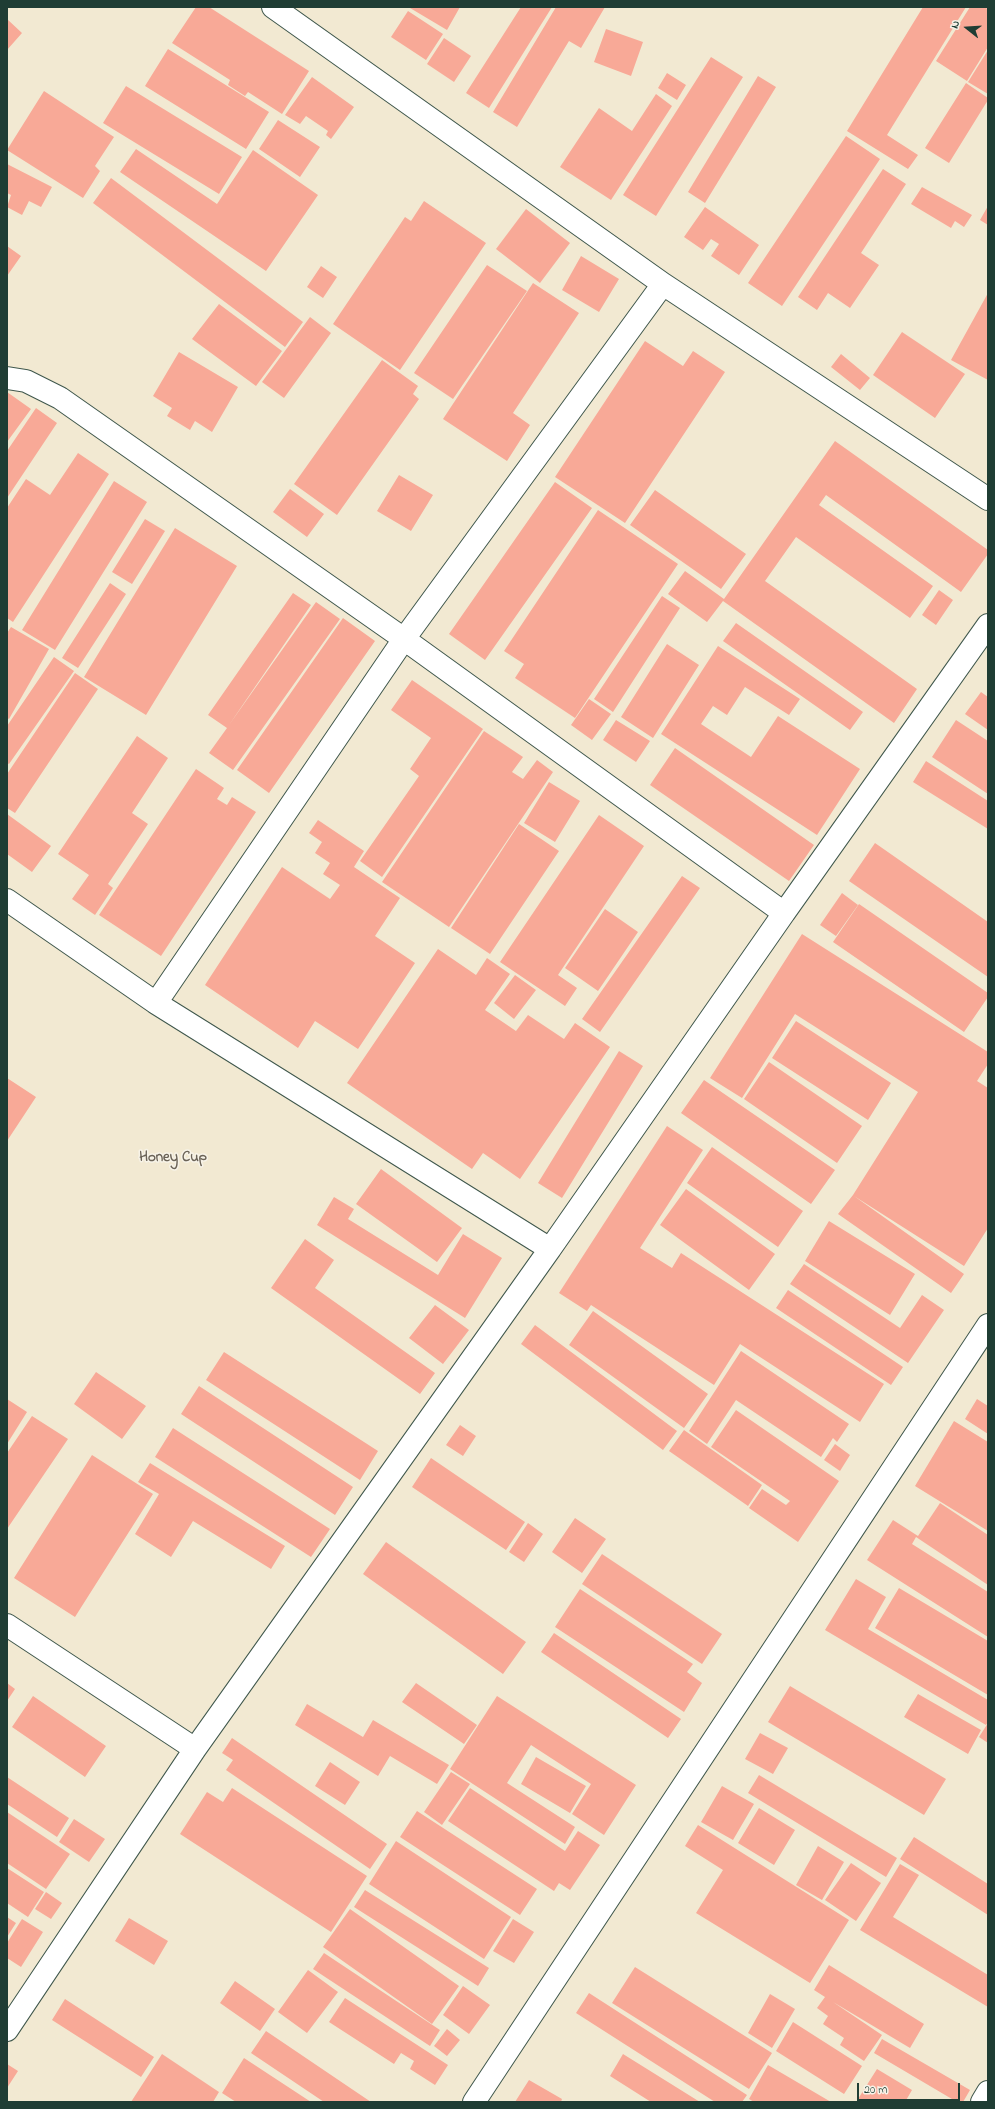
<!DOCTYPE html>
<html>
<head>
<meta charset="utf-8">
<style>
  body { margin:0 }
  #map { position:relative; width:995px; height:2109px; overflow:hidden; background:#f2e9d2; font-family:"Indie Flower",sans-serif }
  canvas { display:block }
  .frame { position:absolute; inset:0; border:8px solid #1f3d34; pointer-events:none }
  .north { position:absolute; left:947px; top:8px; width:40px; height:40px; -webkit-text-stroke:3px #f7f3e8; paint-order:stroke; rotate:287deg; font-size:11px; font-weight:700; line-height:16px; text-align:center; color:#1f3d34 }
  .north::after { content:''; display:block; margin:auto; width:14px; height:18px; background:#1f3d34; clip-path:polygon(50% 0,100% 100%,50% 72%,0 100%) }
  .scale { position:absolute; left:857px; top:2083px; width:103px; height:18px; box-sizing:border-box; border:2px solid #1f3d34; border-top:0; padding-left:5px; font-size:12px; line-height:14px; white-space:nowrap; color:#1f3d34; -webkit-text-stroke:3px #f7f3e8; paint-order:stroke }
</style>
</head>
<body>
<div id="map">
<canvas width="995" height="2109"></canvas>
<div class="frame"></div>
<div class="north">N</div>
<div class="scale">20 m</div>
</div>
<script>
const context = document.querySelector('canvas').getContext('2d');
context.lineJoin = 'round';
function fill(path, color) {
  context.fillStyle = color;
  context.fill(path, 'evenodd');
}
function toPath(rows) {
  const path = new Path2D();
  for (const r of rows) {
    path.moveTo(r[0], r[1]);
    for (let i = 2; i < r.length; i += 2) path.lineTo(r[i], r[i + 1]);
  }
  return path;
}
function stroke(path, color, width, dash) {
  context.strokeStyle = color;
  context.lineWidth = width;
  context.lineCap = dash ? 'butt' : 'round';
  context.setLineDash(dash || []);
  context.stroke(path);
}
function label(font, color, halo, rows, align = 'center') {
  context.font = font + ' "Indie Flower",sans-serif';
  context.lineWidth = 3;
  context.setLineDash([]);
  context.textBaseline = 'middle';
  context.strokeStyle = halo;
  context.fillStyle = color;
  for (const [text, x, y, turn = 0] of rows) {
    context.save();
    context.translate(x, y);
    context.rotate((+turn || 0) * Math.PI / 180);
    context.textAlign = isNaN(turn) ? turn : align;
    if (halo) context.strokeText(text, 0, 0);
    context.fillText(text, 0, 0);
    context.restore();
  }
}
const building = toPath([
  [196,7,209,7,309,71,282,114,248,92,245,96,228,85,230,80,172,43],
  [411,7,460,7,447,30,410,8],
  [521,7,552,7,489,108,466,93],
  [556,7,605,7,581,48,569,41,517,127,493,112],
  [923,7,966,7,887,135,918,155,908,169,847,131],
  [970,7,984,7,988,9,988,47,967,81,936,61],
  [408,11,443,34,426,60,391,37],
  [7,19,22,33,7,50],
  [606,29,643,42,631,76,594,62],
  [444,38,471,56,454,82,427,64],
  [168,49,269,112,246,149,145,86],
  [988,50,988,94,968,82],
  [711,57,743,77,656,216,623,195],
  [667,73,686,85,677,100,658,88],
  [758,76,776,87,705,203,688,192],
  [312,77,354,107,331,139,326,135,328,131,306,116,300,124,285,115],
  [966,83,988,98,988,100,949,163,925,148],
  [126,86,242,157,219,194,103,123],
  [44,91,114,137,95,166,100,171,83,198,7,150],
  [656,94,672,106,611,200,560,167,599,108,632,131],
  [278,120,320,147,300,177,259,149],
  [846,136,880,159,782,306,748,283],
  [136,149,217,204,253,150,318,195,266,271,120,172],
  [7,164,52,187,41,207,29,201,22,215,7,207,11,195,7,193],
  [883,169,906,184,861,253,879,265,850,308,828,293,817,310,798,297],
  [111,178,303,322,285,347,93,203],
  [922,187,972,215,964,227,955,221,951,228,911,204],
  [424,201,486,243,400,370,333,324,405,217,411,221],
  [988,206,988,225,980,220],
  [705,207,759,245,739,275,711,256,719,244,711,239,703,250,684,237],
  [526,209,570,243,540,283,496,249],
  [7,246,21,256,7,276],
  [581,256,619,279,599,312,562,290],
  [487,265,527,291,453,399,414,373],
  [321,266,337,277,323,298,307,287],
  [533,283,579,313,513,413,530,425,507,461,443,419],
  [988,293,988,380,951,360],
  [219,304,282,351,256,386,192,339],
  [310,317,331,333,284,398,262,382],
  [902,332,965,374,935,418,873,375],
  [645,341,683,366,693,351,725,372,625,523,555,477],
  [179,352,238,387,212,432,195,421,190,430,167,416,172,408,153,396],
  [841,354,870,378,860,390,831,367],
  [382,360,418,386,413,394,419,399,337,515,294,484],
  [7,392,31,409,7,442],
  [36,408,57,423,7,498,7,451],
  [835,441,988,550,988,554,961,592,826,495,819,505,933,586,910,618,796,537,765,581,917,689,894,723,723,601,707,622,668,594,685,571,724,599],
  [78,453,109,474,13,622,7,618,7,508,26,479,50,495],
  [399,475,433,495,411,531,377,511],
  [114,481,147,502,55,650,22,630],
  [555,482,592,508,485,660,449,634],
  [290,489,324,514,307,537,273,512],
  [655,490,746,554,721,589,630,525],
  [598,510,678,564,575,718,515,678,524,664,504,651],
  [145,519,165,531,132,584,112,572],
  [175,528,237,566,146,715,84,677],
  [110,583,126,594,78,668,62,658],
  [939,590,953,600,936,625,922,615],
  [293,593,311,605,229,725,316,602,340,619,233,770,209,753,227,728,208,715],
  [662,596,680,608,613,712,594,699],
  [343,618,375,641,269,793,237,770],
  [736,623,863,712,850,730,723,641],
  [11,627,49,649,9,719,7,718,7,633],
  [667,644,699,665,653,738,621,717],
  [718,646,800,699,789,715,745,687,727,715,713,706,701,724,751,757,778,716,860,769,817,835,661,734],
  [54,657,74,671,9,764,7,763,7,726],
  [75,673,98,689,15,813,7,808,7,774],
  [412,680,483,729,382,877,360,861,419,776,410,769,431,738,391,710],
  [981,692,988,697,988,730,965,714],
  [589,699,611,714,592,740,571,725],
  [616,720,650,741,636,762,603,740],
  [956,720,988,741,988,794,932,757],
  [484,731,523,757,512,772,523,779,537,760,553,772,449,927,382,882],
  [137,736,168,758,132,813,148,824,108,884,113,888,95,915,72,899,89,875,58,854],
  [675,748,814,845,789,881,650,785],
  [926,761,988,801,988,829,913,782],
  [196,769,224,788,217,799,227,805,232,797,256,812,161,956,99,915],
  [549,782,580,801,555,842,524,823],
  [7,814,51,846,32,872,7,854],
  [599,815,644,846,558,975,577,988,565,1006,500,962],
  [318,820,364,851,354,867,400,898,375,936,415,963,358,1049,315,1021,298,1048,205,985,282,867,330,899,340,885,323,874,330,863,315,853,322,842,309,833],
  [519,824,559,851,490,954,451,928],
  [875,843,988,922,988,977,849,881],
  [682,876,700,888,600,1032,582,1019],
  [842,893,858,905,836,936,820,925],
  [859,904,988,993,988,997,964,1032,833,942],
  [605,909,638,932,598,991,565,968],
  [802,934,988,1052,988,1064,977,1081,988,1088,988,1228,964,1266,854,1196,964,1274,951,1293,838,1214,853,1195,918,1092,795,1014,742,1098,710,1078],
  [438,949,476,975,487,958,510,974,485,1010,516,1031,528,1015,564,1039,575,1023,610,1047,520,1179,483,1153,472,1169,347,1083],
  [515,975,536,990,514,1019,494,1003],
  [796,1021,891,1083,868,1120,772,1058],
  [619,1051,643,1066,562,1198,538,1183],
  [769,1062,862,1126,837,1163,744,1099],
  [7,1078,36,1097,7,1141],
  [704,1080,835,1170,811,1204,681,1113],
  [667,1126,703,1150,640,1248,672,1268,681,1253,884,1384,860,1422,740,1344,714,1385,591,1305,587,1311,559,1293],
  [712,1147,803,1211,778,1247,687,1183],
  [381,1169,462,1228,437,1262,356,1204],
  [686,1189,775,1254,749,1290,660,1225],
  [334,1197,354,1209,348,1219,438,1275,463,1234,502,1258,465,1318,317,1225],
  [829,1221,915,1274,890,1315,805,1261],
  [305,1239,334,1260,315,1288,435,1373,420,1394,271,1288],
  [804,1264,900,1328,922,1295,944,1310,908,1363,790,1284],
  [788,1290,903,1367,891,1385,776,1308],
  [435,1305,469,1330,443,1364,409,1338],
  [593,1311,708,1394,684,1428,569,1345],
  [535,1325,677,1431,663,1450,521,1344],
  [741,1351,849,1424,837,1442,833,1438,821,1457,736,1400,707,1444,689,1431],
  [224,1352,378,1451,360,1480,206,1380],
  [96,1372,146,1406,122,1439,74,1404],
  [199,1386,353,1487,335,1515,181,1414],
  [7,1399,27,1412,7,1444],
  [977,1399,988,1406,988,1434,965,1419],
  [736,1410,839,1481,798,1542,749,1508,762,1489,786,1505,790,1501,711,1447],
  [32,1416,68,1439,7,1529,7,1453],
  [954,1421,988,1442,988,1531,915,1486],
  [460,1425,476,1436,463,1456,446,1445],
  [173,1428,330,1529,311,1557,155,1457],
  [684,1430,762,1485,748,1506,669,1451],
  [835,1444,850,1455,840,1471,824,1460],
  [92,1455,153,1494,75,1617,14,1578],
  [431,1458,525,1522,506,1550,412,1487],
  [150,1463,285,1546,271,1569,193,1521,171,1557,135,1534,159,1494,138,1482],
  [940,1503,988,1535,988,1585,916,1537,912,1544,988,1592,988,1637,867,1560,893,1520,918,1536],
  [575,1518,606,1539,582,1573,552,1552],
  [528,1523,543,1534,524,1562,509,1552],
  [386,1542,526,1642,503,1674,363,1574],
  [602,1554,722,1634,702,1664,582,1584],
  [856,1579,886,1597,868,1629,988,1700,988,1722,986,1725,825,1630],
  [899,1588,988,1641,988,1695,875,1628],
  [580,1589,693,1664,687,1672,702,1683,684,1712,555,1627],
  [554,1633,681,1719,668,1738,541,1652],
  [7,1683,15,1689,7,1701],
  [416,1683,477,1725,464,1744,402,1702],
  [790,1686,946,1779,924,1815,768,1722],
  [918,1694,981,1730,968,1754,904,1717],
  [33,1696,106,1746,85,1777,12,1727],
  [497,1696,636,1785,604,1835,572,1814,591,1784,531,1745,507,1783,575,1827,565,1844,450,1769],
  [307,1704,363,1737,373,1720,449,1765,437,1784,390,1756,378,1776,295,1725],
  [988,1723,988,1743,979,1737],
  [760,1733,788,1748,773,1774,745,1759],
  [232,1738,387,1844,370,1869,226,1770,233,1760,222,1753],
  [536,1757,586,1786,570,1813,521,1784],
  [330,1762,360,1782,345,1805,315,1786],
  [451,1772,470,1784,442,1825,424,1812],
  [759,1775,897,1858,886,1877,748,1793],
  [7,1777,69,1818,57,1837,7,1804],
  [722,1786,754,1804,733,1840,701,1822],
  [232,1788,367,1876,331,1932,180,1834,207,1792,223,1802],
  [470,1788,565,1851,578,1831,600,1845,570,1890,559,1883,554,1891,448,1821],
  [759,1808,795,1830,774,1865,738,1843],
  [417,1811,537,1889,520,1915,400,1837],
  [7,1812,70,1854,46,1889,7,1863],
  [74,1819,105,1839,89,1862,59,1842],
  [698,1825,849,1920,810,1983,696,1913,723,1870,685,1846],
  [914,1837,988,1884,988,1915,900,1859],
  [396,1841,511,1917,484,1959,369,1884],
  [818,1846,844,1862,822,1900,796,1885],
  [851,1863,881,1883,856,1921,825,1900],
  [900,1864,919,1875,893,1917,988,1975,988,2007,860,1930],
  [7,1868,44,1892,28,1917,7,1903],
  [365,1890,489,1968,478,1986,354,1907],
  [46,1892,62,1903,51,1919,35,1909],
  [350,1909,459,1986,432,2024,323,1947],
  [7,1917,16,1923,7,1937],
  [129,1918,168,1941,154,1965,115,1941],
  [22,1919,43,1932,21,1967,7,1958,7,1943],
  [513,1919,534,1932,514,1963,493,1951],
  [324,1953,440,2030,430,2046,313,1969],
  [829,1965,924,2024,910,2048,833,2002,882,2035,864,2061,840,2045,844,2038,823,2024,828,2016,817,2008,825,1997,814,1990],
  [635,1967,772,2053,749,2089,612,2003],
  [308,1970,338,1992,307,2033,278,2012],
  [235,1981,275,2009,260,2031,220,2003],
  [463,1986,490,2005,469,2034,443,2015],
  [589,1993,747,2095,742,2102,715,2102,576,2013],
  [770,1994,795,2009,772,2048,748,2033],
  [345,1998,448,2065,435,2085,410,2069,414,2061,401,2053,394,2064,329,2022],
  [65,1999,154,2057,141,2077,52,2020],
  [793,2022,862,2066,844,2094,776,2051],
  [447,2029,460,2040,447,2056,434,2046],
  [266,2031,371,2102,324,2102,251,2053],
  [882,2039,970,2090,963,2102,957,2102,874,2053],
  [162,2054,219,2092,213,2102,131,2102],
  [623,2054,700,2102,651,2102,610,2076],
  [244,2058,311,2102,236,2102,222,2093],
  [7,2064,18,2071,7,2088],
  [768,2065,831,2102,754,2102,749,2099],
  [877,2069,912,2090,905,2102,863,2102,858,2099],
  [529,2080,562,2099,561,2102,515,2102]
]);
const minor = toPath([
  [273,7,663,284,988,499],
  [663,284,404,639,784,913,988,625],
  [7,378,26,381,60,398,404,639,156,1003],
  [7,900,156,1003,550,1249,195,1749,7,2030],
  [550,1249,784,913],
  [7,1625,195,1749],
  [474,2102,988,1325],
  [982,2102,988,2092]
]);
const quarterNames = [
  ["Honey Cup",173,1159]
];
fill(building, '#f8a997');
stroke(minor, '#3f574c', 24);
stroke(minor, '#fff', 22);
label('bold 15px', '#6b6357', '#f7f3e8', quarterNames);
</script>
</body>
</html>
